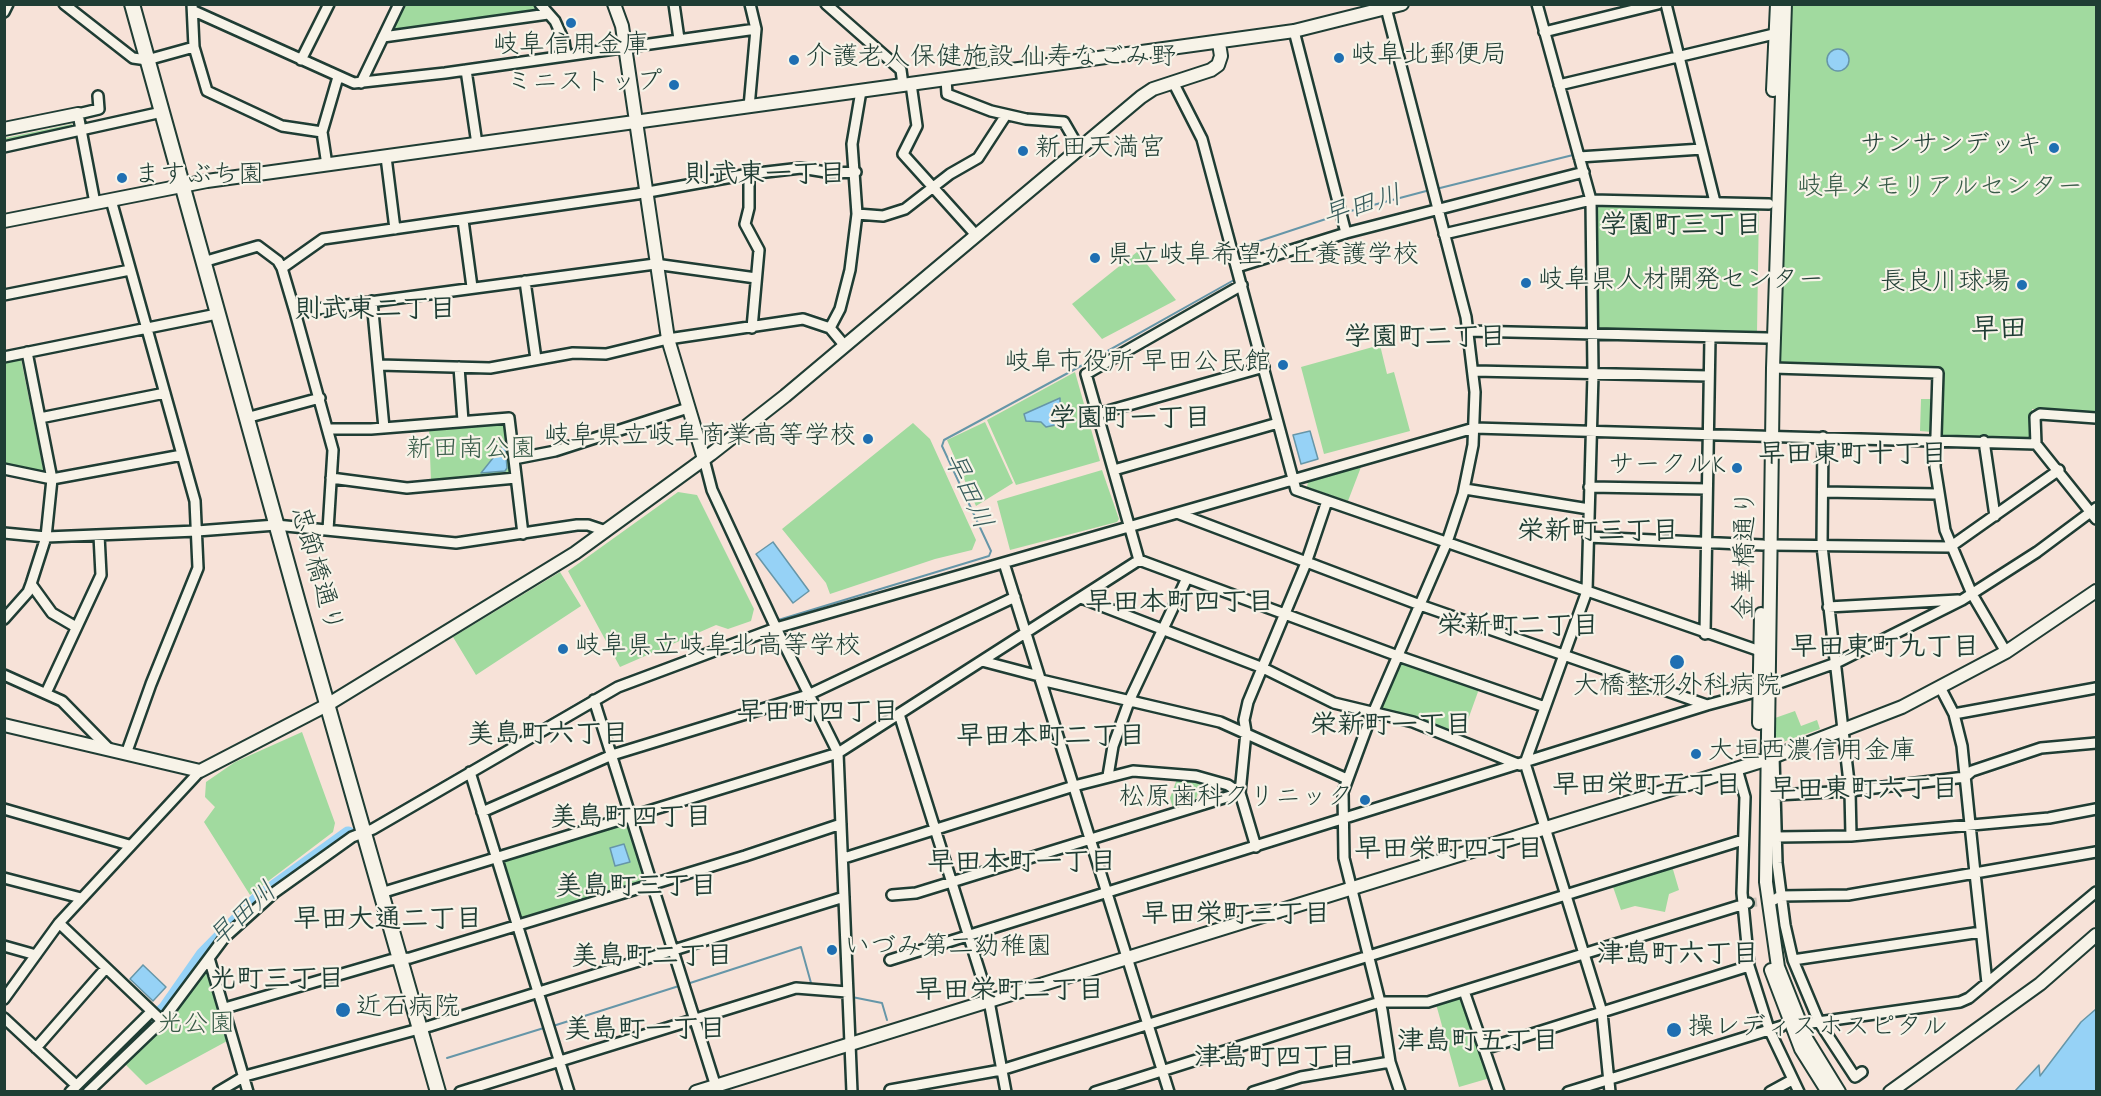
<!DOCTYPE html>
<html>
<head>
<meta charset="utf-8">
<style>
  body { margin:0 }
  #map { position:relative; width:2101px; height:1096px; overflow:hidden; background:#f7e2d8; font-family:"Indie Flower",sans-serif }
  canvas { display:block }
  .frame { position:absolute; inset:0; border:6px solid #1f3d34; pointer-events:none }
</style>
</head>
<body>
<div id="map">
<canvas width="2101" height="1096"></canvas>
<div class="frame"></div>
</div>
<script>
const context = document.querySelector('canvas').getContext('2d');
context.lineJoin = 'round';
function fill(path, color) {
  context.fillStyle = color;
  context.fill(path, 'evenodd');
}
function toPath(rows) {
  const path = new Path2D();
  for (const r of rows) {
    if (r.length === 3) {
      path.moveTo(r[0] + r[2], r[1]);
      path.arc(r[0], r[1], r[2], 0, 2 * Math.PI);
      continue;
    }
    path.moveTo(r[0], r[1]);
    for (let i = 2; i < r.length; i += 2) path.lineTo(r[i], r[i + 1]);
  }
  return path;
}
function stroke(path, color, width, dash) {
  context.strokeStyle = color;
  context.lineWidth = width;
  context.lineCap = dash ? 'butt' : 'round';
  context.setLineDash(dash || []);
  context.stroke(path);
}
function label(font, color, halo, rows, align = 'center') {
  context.font = font + ' "Indie Flower","Klee One",sans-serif';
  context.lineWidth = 4.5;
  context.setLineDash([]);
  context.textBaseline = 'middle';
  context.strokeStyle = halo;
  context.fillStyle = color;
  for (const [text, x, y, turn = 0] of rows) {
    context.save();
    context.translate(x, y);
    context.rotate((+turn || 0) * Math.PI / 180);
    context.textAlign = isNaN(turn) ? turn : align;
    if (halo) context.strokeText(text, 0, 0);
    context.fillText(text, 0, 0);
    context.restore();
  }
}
const green = toPath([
  [533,4,537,8,536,10,394,30,392,27,404,5],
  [1791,5,2096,5,2096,414,2032,409,2032,439,2029,441,1941,436,1940,368,1780,364,1785,112],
  [72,124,73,128,5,142,5,138],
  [1596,203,1759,207,1757,333,1597,329],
  [1137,252,1176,300,1102,339,1072,304],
  [1380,345,1387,374,1394,372,1410,431,1324,454,1301,367],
  [21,359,44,473,5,464,5,362],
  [1075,372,1100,461,1016,485,987,420],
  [1921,399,1935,399,1932,432,1920,431],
  [501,422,505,425,512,472,509,475,431,481,429,429],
  [985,422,1013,483,976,506,947,440],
  [913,423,930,439,976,540,972,550,935,559,830,594,826,583,782,529],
  [1361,467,1348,501,1307,487,1308,481],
  [1102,470,1119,519,1117,522,1010,550,997,501],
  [678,492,697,495,754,609,751,621,728,629,716,625,620,667,568,571],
  [560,572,581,606,476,675,453,637],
  [1399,661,1479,689,1461,739,1380,708],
  [1795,711,1801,726,1817,720,1820,729,1783,742,1774,742,1775,718],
  [302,732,335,823,333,832,250,895,204,822,215,807,205,797,206,782,235,762],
  [1178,776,1202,781,1195,802,1173,808,1170,798],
  [628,821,647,878,644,881,521,920,518,918,502,859],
  [1672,866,1679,890,1669,894,1665,912,1635,906,1621,910,1612,884],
  [212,960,229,1040,146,1085,125,1064,128,1061,126,1058,160,1023,166,1023],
  [1459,997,1490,1078,1459,1087,1436,1004]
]);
const water = toPath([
  [1838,60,11],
  [1060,398,1060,424,1046,427,1041,422,1026,421,1024,414,1060,398],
  [1310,431,1318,459,1301,464,1293,435,1310,431],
  [505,443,507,468,505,471,481,473,505,443],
  [773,542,809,591,793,603,756,554,773,542],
  [624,844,630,862,615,866,610,848,624,844],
  [143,965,166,987,153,1001,130,979,143,965],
  [2096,1009,2096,1091,2015,1091,2039,1065,2040,1076,2081,1022,2096,1009]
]);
const stream = toPath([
  [1436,189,1573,155],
  [1343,213,1430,190],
  [1235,249,1338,215],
  [775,621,989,556,991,551,942,446,944,440,1079,367,1234,280,1235,276],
  [687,657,726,642],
  [379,819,596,693,625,680],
  [687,984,801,947,811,983],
  [852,997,882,1003,887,1020],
  [553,1026,682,985],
  [447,1058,547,1027]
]);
const river = toPath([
  [80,1092,166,1008,203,955,258,899,348,834]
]);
const streetTunnel = toPath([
  [1748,903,1773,900]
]);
const street = toPath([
  [64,4,133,58,147,60,194,47],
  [192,4,194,47,207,91,282,126,322,132],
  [540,4,555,21,564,41,566,55],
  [674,4,679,39],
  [826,4,901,70,903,85],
  [1537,4,1591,200,1593,374,1587,591,1525,763,1602,1012,1610,1092],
  [1666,4,1715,202],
  [1386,8,1466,317,1475,392,1473,445,1463,494,1447,542,1367,727,1343,792,1344,858,1382,1010,1390,1062,1400,1092],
  [194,11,354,83,445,73,756,29],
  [4,12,8,4],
  [1294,31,1346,233,1584,172],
  [1544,32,1658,4],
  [383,37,548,14],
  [301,60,329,4],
  [466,70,477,144],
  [946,79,947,94,991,111,1026,119,1064,122,1079,148],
  [1173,82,1202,139,1296,490,1760,651],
  [361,83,399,4],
  [911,84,917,126,903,154,976,235],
  [1559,85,1774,34],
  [749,107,756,29,750,4],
  [4,147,162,112],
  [386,157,395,229],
  [1579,157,1702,149],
  [327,165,322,132,338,77],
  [749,174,749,208,745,224,759,250,752,328],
  [111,200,195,501,198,568,151,684,126,754],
  [95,203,78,114,99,109,98,96],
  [857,214,883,216,905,209,950,174,978,158,1006,115],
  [463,220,472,287],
  [1444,234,1591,200,1769,204],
  [203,262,258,246,278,261,282,268,295,312,655,264,756,278],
  [1237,267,1346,233],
  [282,268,323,239,637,194,749,174,801,168,832,173,856,172],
  [525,281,536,359],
  [4,295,130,270],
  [372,301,384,428],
  [295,312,333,450,328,530],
  [830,328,840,309,850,270,857,214,852,144,861,91],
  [1468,331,1767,338],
  [4,357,217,314],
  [379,365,490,368,573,353,606,354,668,339,803,319,830,328,845,346],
  [459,367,463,421],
  [1773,368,1938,373,1935,467,1945,530,1972,594,2006,652],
  [1474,371,1709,376],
  [1097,414,1264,367],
  [40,418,165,393],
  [246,418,320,398],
  [329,429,371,429,509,418,523,534],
  [1823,437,1822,546,1850,791,1851,836],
  [1984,441,1995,516],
  [2036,444,2035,417,2040,414,2096,418],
  [514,459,555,451,688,408],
  [704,459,712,490,776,628,838,753,852,1092],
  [4,469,52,479,182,455],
  [1114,470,1278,423],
  [331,478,407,488,516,478],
  [1589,487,1707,489],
  [1465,489,1589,509],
  [1823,492,1938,494],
  [1177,513,1420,605,1707,705],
  [4,533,46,537,197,531,276,525,456,543,577,525,588,525,606,531],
  [1588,537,1763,545],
  [1770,545,1950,547,2059,470],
  [1139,560,1398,656,1545,707],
  [1139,560,1086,374,1242,285],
  [1004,563,1169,1092],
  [31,584,52,613,76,627],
  [1081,598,1263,668,1334,703,1413,722,1520,765],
  [1828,607,1958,600],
  [4,619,28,592,31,584,46,537,52,479,27,352],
  [1705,634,1710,337],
  [982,661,1039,676],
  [4,675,62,701,109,749],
  [1041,680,1220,722,1347,779],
  [1768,687,1836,663,1962,600,2037,552,2096,508],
  [46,693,101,575,99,535],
  [594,700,717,1090],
  [899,714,989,1001,1006,1092],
  [1954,714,2096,688],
  [1774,756,1777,863,1785,925,1793,960,1819,1022,1855,1077,1862,1072],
  [1737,769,1745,797,1742,893,1749,966,1769,1029,1799,1092],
  [470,772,569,1092],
  [1108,776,1113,746,1130,699,1187,578],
  [1776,795,1850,791,1965,777,1972,771,2041,748,2096,743],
  [4,809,129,845],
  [482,812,612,755,808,695,1015,597],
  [1776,837,1851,836,2049,818,2096,809],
  [1256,847,1240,793,1246,732,1244,720,1248,702,1306,563,1327,501],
  [844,858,1074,786,1133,771,1196,776,1228,785,1240,793],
  [4,878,81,898],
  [381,893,838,753,1139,560],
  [892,895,916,893,1240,793],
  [1774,900,1780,896,1848,895,1975,873,1962,746,1954,714,1940,687],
  [59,923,162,1021],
  [4,946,36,955],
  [209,958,248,1092],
  [890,960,1707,705,1759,691],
  [1793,960,1981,932],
  [1987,983,1975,873,2096,852],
  [1464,991,1499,1092],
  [4,999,59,923,200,771],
  [225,1008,390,960,410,958,745,856,841,824],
  [4,1018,76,1085],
  [1811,1023,1960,1002,1969,998,2096,892],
  [36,1048,106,968],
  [1484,1049,1749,966],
  [890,1090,1001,1070,1743,840],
  [70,1092,151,1012],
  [88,1092,162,1021,224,938,275,892,352,837,373,829,618,687,776,628,1474,428,2036,444,2096,519],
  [218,1092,245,1076,430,1026,844,897],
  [460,1092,796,988,847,992],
  [1095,1092,1380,1002,1428,1002,1748,903],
  [1253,1092,1301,1077,1390,1062],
  [1568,1092,1782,1026],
  [1770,1092,1792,1080]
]);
const secondary = toPath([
  [614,4,622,26,668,339,704,459],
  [1785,4,1773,368,1766,882,1778,967,1807,1040,1839,1092],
  [1773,90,1777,4],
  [4,129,78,114],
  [4,221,207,181,1294,31,1402,4],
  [1759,723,1761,614],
  [4,725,200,771,327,705,575,553,711,454,785,396,1141,97,1153,89,1211,70,1218,65,1221,56,1219,43],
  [1771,970,1801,1049,1828,1092],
  [696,1092,1765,760,1902,707,2006,652,2096,591],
  [1890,1092,2040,984,2096,935]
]);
const primary = toPath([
  [132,4,299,606,438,1092]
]);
const markers = [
  [571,23,6,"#1f6fb2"],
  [1339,58,6,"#1f6fb2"],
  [794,60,6,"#1f6fb2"],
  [674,85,6,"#1f6fb2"],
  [2054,148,6,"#1f6fb2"],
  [1023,151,6,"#1f6fb2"],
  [122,178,6,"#1f6fb2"],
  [1095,258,6,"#1f6fb2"],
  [1526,283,6,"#1f6fb2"],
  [2022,285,6,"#1f6fb2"],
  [1283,365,6,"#1f6fb2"],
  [868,439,6,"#1f6fb2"],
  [1737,468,6,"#1f6fb2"],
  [563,649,6,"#1f6fb2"],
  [1677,662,8,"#1f6fb2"],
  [1696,754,6,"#1f6fb2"],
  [1365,800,6,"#1f6fb2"],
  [832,950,6,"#1f6fb2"],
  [343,1010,8,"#1f6fb2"],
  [1674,1030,8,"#1f6fb2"]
];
const poiNames = [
  ["岐阜信用金庫",571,48,"center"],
  ["岐阜北郵便局",1351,58],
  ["介護老人保健施設 仙寿なごみ野",806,60],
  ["ミニストップ",662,85,"right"],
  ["サンサンデッキ",2042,148,"right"],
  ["新田天満宮",1035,151],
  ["ますぶち園",134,178],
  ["県立岐阜希望が丘養護学校",1107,258],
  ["岐阜県人材開発センター",1538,283],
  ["長良川球場",2010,285,"right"],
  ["岐阜市役所 早田公民館",1271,365,"right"],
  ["岐阜県立岐阜商業高等学校",856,439,"right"],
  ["サークルK",1725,468,"right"],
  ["岐阜県立岐阜北高等学校",575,649],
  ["大橋整形外科病院",1677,689,"center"],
  ["大垣西濃信用金庫",1708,754],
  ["松原歯科クリニック",1353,800,"right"],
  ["いづみ第二幼稚園",844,950],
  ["近石病院",356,1010],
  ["操レディスホスピタル",1688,1030]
];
const parkNames = [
  ["岐阜メモリアルセンター",1940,190],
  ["新田南公園",471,452],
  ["光公園",196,1027]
];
const streetNames = [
  ["金華橋通り",1748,555,-89],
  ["忠節橋通り",314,570,74]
];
const neighbourhoodNames = [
  ["則武東一丁目",765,178],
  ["学園町三丁目",1681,229],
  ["則武東二丁目",375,313],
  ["学園町二丁目",1425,341],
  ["学園町一丁目",1130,422],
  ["早田東町十丁目",1853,458],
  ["栄新町三丁目",1598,535],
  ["早田本町四丁目",1180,606],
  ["栄新町二丁目",1518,630],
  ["早田東町九丁目",1885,651],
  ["早田町四丁目",818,716],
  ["栄新町一丁目",1391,729],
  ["美島町六丁目",548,738],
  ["早田本町二丁目",1051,740],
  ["早田栄町五丁目",1647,789],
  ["早田東町六丁目",1864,793],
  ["美島町四丁目",631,821],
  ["早田栄町四丁目",1449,853],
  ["早田本町一丁目",1022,866],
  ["美島町三丁目",636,890],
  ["早田栄町三丁目",1236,918],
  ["早田大通二丁目",388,923],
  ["津島町六丁目",1678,958],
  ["美島町二丁目",652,960],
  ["光町三丁目",277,983],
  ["早田栄町二丁目",1010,994],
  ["美島町一丁目",645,1033],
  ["津島町五丁目",1478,1045],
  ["津島町四丁目",1275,1061]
];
const waterNames = [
  ["早田川",1363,209,-17],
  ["早田川",965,492,66],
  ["早田川",245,917,-43]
];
const quarterNames = [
  ["早田",1999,332]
];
fill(green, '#a1da9f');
fill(water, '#96d2f6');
stroke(water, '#6696a8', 1.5);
stroke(stream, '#6696a8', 2);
stroke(river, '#96d2f6', 15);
stroke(streetTunnel, '#ccc1b7', 9, [9, 4.5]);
stroke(street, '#1f3d34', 14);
stroke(secondary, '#1f3d34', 16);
stroke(primary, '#1f3d34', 18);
stroke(street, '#f7f3e8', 9);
stroke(secondary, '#f7f3e8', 12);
stroke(primary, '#f7f3e8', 14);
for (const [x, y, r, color] of markers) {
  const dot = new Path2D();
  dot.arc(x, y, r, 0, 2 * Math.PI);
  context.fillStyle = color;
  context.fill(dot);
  stroke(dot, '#f7f3e8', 2);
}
label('26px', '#1f3d34', '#f7f3e8', poiNames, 'left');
label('26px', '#395c49', '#f7f3e8', parkNames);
label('26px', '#1f3d34', '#f7f3e8', streetNames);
label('bold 27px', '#1f3d34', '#f7f3e8', neighbourhoodNames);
label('italic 27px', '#375b5b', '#f7f3e8', waterNames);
label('bold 28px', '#1f3d34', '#f7f3e8', quarterNames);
</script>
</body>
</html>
